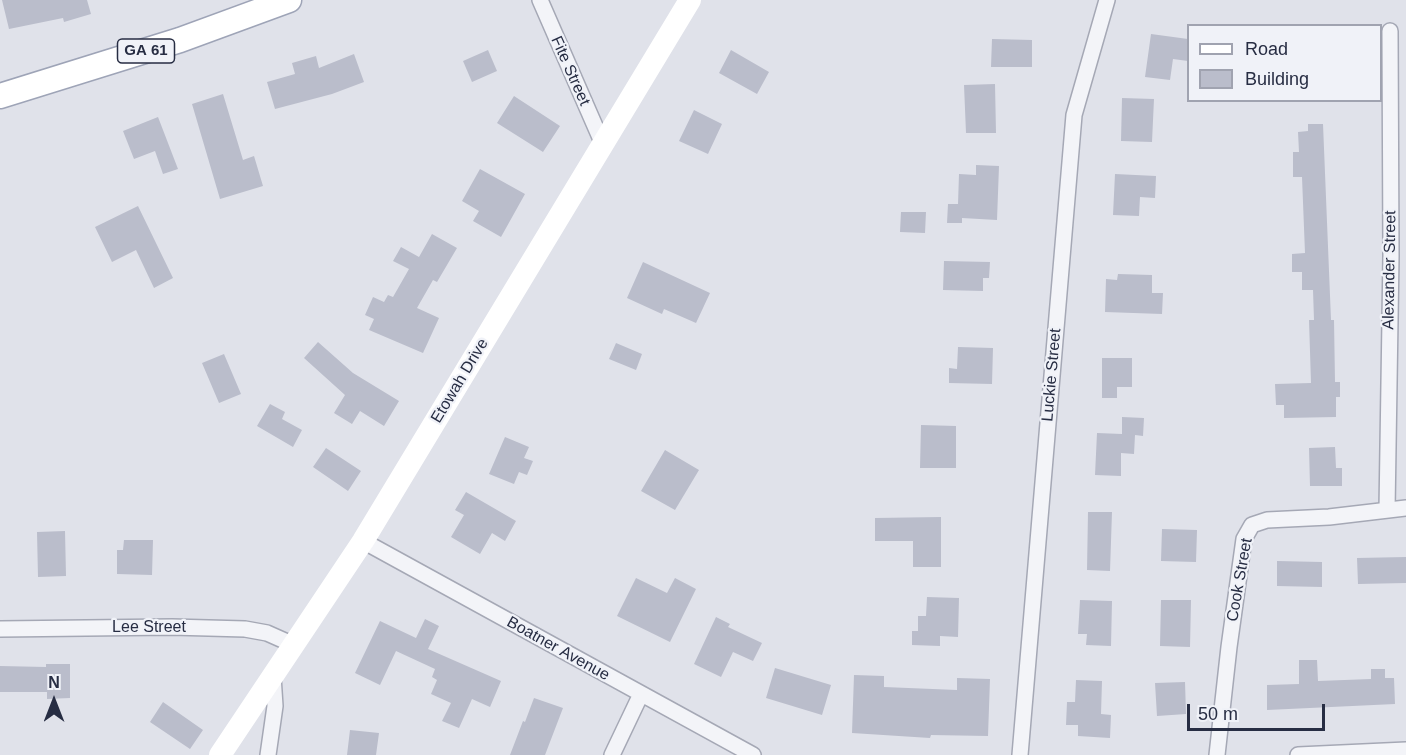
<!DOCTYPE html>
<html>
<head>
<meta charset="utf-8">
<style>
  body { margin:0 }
  #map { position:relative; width:1406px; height:755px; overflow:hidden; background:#e0e2ea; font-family:Arial,sans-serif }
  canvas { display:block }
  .legend { position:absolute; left:1187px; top:24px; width:195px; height:78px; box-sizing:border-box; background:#f0f2f8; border:2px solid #a0a3b0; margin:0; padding:8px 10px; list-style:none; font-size:18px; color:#272d43 }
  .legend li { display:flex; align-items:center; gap:12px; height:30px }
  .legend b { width:30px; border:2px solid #a0a3b0 }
  .north { position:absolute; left:24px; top:671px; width:60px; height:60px; -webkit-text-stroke:4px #f0f2f8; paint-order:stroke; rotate:0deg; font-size:16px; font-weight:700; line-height:24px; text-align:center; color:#272d43 }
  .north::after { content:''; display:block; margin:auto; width:21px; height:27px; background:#272d43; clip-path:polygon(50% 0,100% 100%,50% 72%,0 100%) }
  .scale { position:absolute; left:1187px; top:704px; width:138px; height:27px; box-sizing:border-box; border:3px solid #272d43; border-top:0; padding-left:8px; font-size:18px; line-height:21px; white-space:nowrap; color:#272d43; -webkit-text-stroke:4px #f0f2f8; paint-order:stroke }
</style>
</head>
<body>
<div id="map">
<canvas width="1406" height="755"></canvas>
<ul class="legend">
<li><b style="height:8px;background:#fff"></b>Road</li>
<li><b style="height:16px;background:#babdcb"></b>Building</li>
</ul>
<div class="north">N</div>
<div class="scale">50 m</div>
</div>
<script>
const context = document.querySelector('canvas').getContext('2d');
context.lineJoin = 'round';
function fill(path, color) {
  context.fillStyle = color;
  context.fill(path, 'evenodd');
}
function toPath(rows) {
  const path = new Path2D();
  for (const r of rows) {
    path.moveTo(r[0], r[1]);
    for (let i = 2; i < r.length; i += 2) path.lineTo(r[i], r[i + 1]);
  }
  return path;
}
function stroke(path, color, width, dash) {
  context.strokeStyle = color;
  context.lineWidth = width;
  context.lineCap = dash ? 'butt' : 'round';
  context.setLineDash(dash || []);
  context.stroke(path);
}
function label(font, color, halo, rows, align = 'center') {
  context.font = font + ' Arial,sans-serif';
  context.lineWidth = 4.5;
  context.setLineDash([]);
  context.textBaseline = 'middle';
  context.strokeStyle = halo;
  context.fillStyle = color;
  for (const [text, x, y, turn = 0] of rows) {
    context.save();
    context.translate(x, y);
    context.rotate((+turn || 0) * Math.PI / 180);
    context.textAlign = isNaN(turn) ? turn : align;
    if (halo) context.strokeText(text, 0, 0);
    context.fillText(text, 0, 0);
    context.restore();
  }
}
const building = toPath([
  [2,0,87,0,91,14,64,22,63,18,9,29],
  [1151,34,1188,39,1188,61,1173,59,1170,80,1145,77],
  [992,39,1032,40,1032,67,991,67],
  [488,50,497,71,472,82,463,61],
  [731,50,769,72,757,94,719,73],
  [354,54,364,82,332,94,275,109,267,82,295,74,292,63,316,56,319,68],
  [995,84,996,133,966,133,964,85],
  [223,94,243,160,254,156,263,186,220,199,192,104],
  [514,96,560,126,543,152,497,123],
  [1122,98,1154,99,1152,142,1121,141],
  [694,110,722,124,708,154,679,141],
  [158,117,178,169,163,174,155,151,134,159,123,131],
  [1308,124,1323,124,1331,320,1334,320,1335,382,1340,382,1340,397,1336,397,1336,417,1284,418,1284,405,1276,405,1275,384,1311,383,1309,320,1314,320,1313,290,1302,290,1302,272,1292,272,1292,254,1305,253,1302,177,1293,177,1293,152,1299,152,1298,132,1308,131],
  [976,165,999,166,997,220,962,218,962,223,947,223,948,204,958,204,959,174,976,175],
  [480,169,525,194,501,237,473,221,479,211,462,201],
  [1115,174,1156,176,1155,198,1140,197,1139,216,1113,215],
  [138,206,173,278,154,288,136,250,112,262,95,227],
  [901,212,926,212,925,233,900,232],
  [432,234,457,248,437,282,433,280,417,308,439,318,423,353,369,330,374,319,365,315,373,297,384,302,388,295,393,297,409,269,393,261,401,247,419,257],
  [944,261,990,262,989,278,983,278,983,291,943,290],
  [643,262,710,293,696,323,664,309,662,314,627,298],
  [1118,274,1152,275,1152,293,1163,293,1162,314,1105,312,1106,279,1117,280],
  [318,342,353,373,399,401,384,426,360,411,352,424,334,413,345,395,304,358],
  [616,343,642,354,636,370,609,359],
  [958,347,993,348,992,384,949,383,949,368,957,369],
  [224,354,241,394,219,403,202,363],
  [1102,358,1132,358,1132,387,1117,387,1117,398,1102,398],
  [270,404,285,412,282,419,302,430,293,447,257,426],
  [1122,417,1144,418,1143,436,1135,435,1134,454,1121,453,1121,476,1095,475,1097,433,1122,434],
  [921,425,956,426,956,468,920,468],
  [505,437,529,447,524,458,533,461,527,475,519,472,514,484,489,474],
  [1335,447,1336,468,1342,468,1342,486,1310,486,1309,448],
  [326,448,361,471,348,491,313,467],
  [665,450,699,470,675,510,641,491],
  [466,492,516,521,505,541,492,533,480,554,451,537,464,515,455,510],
  [1088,512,1112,512,1110,571,1087,570],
  [941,517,941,567,913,567,913,541,875,541,875,518],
  [1162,529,1197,530,1196,562,1161,561],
  [65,531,66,576,38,577,37,532],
  [124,540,153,540,152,575,117,574,117,550,123,550],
  [1406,557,1406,583,1358,584,1357,558],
  [1277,561,1322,562,1322,587,1277,586],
  [636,578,667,593,675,578,696,589,670,642,617,616],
  [927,597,959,598,958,637,940,636,940,646,912,645,912,631,918,631,918,616,926,616],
  [1080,600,1112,601,1111,646,1086,645,1087,634,1078,634],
  [1161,600,1191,600,1190,647,1160,646],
  [716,617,730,624,728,627,762,643,753,661,733,652,721,677,694,664],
  [425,619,439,626,428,649,501,681,490,707,472,699,459,728,442,721,451,703,431,694,437,680,432,677,435,669,396,651,380,685,355,673,380,621,416,638],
  [1299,660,1317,660,1318,681,1371,679,1371,669,1385,669,1385,678,1394,678,1395,704,1267,710,1267,685,1299,684],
  [46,664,70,664,70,698,47,699,47,692,0,692,0,666,46,667],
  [775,668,831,685,822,715,766,698],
  [854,675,884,676,884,687,957,690,957,678,990,679,988,736,931,735,930,738,852,733],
  [1076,680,1102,681,1101,714,1111,715,1110,738,1078,736,1078,725,1066,725,1067,702,1075,702],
  [1185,682,1186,714,1157,716,1155,683],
  [534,698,563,708,545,755,510,755,523,721,525,722],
  [163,702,203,730,190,749,150,722],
  [350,730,379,733,376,755,347,755]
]);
const street = toPath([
  [540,0,602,142],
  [1387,510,1391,256,1390,31],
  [363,541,753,755],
  [0,629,172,627,245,629,267,633,294,645],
  [268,755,275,706,273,676],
  [612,755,641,694],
  [1020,755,1074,115,1107,0],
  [1217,755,1229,647,1244,539,1252,525,1267,520,1329,517,1406,508],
  [1298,755,1406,750]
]);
const secondary = toPath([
  [220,755,363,541,690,0]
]);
const primary = toPath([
  [0,96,180,40,289,0]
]);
const shields = [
  [146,51,57]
];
const shieldNames = [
  ["GA 61",146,51]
];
const streetNames = [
  ["Fite Street",570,71,66],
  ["Alexander Street",1390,270,-89],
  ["Luckie Street",1052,375,-85],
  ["Etowah Drive",460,381,-59],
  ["Cook Street",1240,580,-80],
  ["Lee Street",149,628],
  ["Boatner Avenue",558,649,29]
];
fill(building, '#babdcb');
stroke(street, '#a5a8b5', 18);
stroke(primary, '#9ea4b7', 27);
stroke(street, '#f3f4f8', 15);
stroke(secondary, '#fff', 22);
stroke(primary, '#fff', 24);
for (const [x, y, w] of shields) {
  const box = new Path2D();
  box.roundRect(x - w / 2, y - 12, w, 24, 4.5);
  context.fillStyle = '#f0f2f8';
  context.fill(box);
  stroke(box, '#272d43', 1.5);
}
label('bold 15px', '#272d43', null, shieldNames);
label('16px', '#272d43', '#f0f2f8', streetNames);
</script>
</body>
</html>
